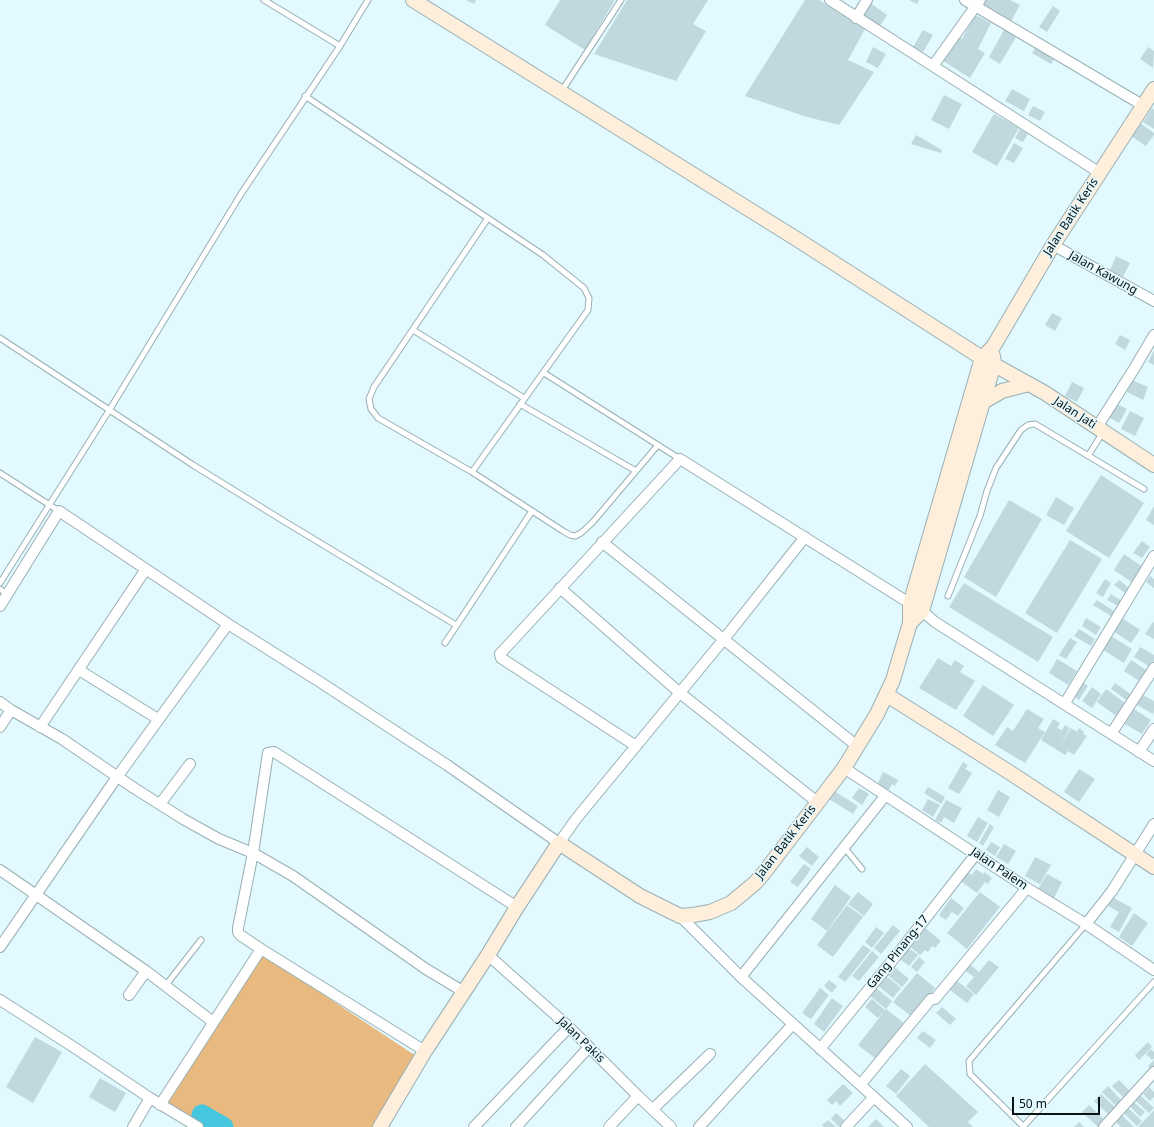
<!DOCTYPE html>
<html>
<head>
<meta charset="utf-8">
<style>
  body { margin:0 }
  #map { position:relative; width:1154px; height:1127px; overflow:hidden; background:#e1f9ff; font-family:"Noto Sans",sans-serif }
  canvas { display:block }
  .scale { position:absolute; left:1012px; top:1097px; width:88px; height:18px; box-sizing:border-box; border:2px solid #0b1415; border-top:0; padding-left:5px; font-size:12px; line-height:14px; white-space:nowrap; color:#0b1415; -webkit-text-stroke:3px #e1f9ff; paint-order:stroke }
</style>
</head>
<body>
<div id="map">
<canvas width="1154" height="1127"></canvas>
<div class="scale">50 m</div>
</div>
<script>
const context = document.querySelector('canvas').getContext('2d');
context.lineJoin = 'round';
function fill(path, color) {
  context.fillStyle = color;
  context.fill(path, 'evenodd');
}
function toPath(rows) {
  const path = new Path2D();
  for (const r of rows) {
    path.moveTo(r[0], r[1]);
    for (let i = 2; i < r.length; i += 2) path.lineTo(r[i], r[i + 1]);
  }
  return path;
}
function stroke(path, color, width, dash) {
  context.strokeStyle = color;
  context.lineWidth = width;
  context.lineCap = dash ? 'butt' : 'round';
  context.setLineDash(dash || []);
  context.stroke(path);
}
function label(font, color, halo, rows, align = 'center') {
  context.font = font + ' "Noto Sans",sans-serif';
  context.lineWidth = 3;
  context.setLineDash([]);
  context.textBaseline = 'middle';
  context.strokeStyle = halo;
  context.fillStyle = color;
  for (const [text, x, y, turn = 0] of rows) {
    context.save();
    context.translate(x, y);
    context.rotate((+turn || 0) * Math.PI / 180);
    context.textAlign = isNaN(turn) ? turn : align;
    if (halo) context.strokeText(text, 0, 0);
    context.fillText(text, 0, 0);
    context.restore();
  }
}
const green = toPath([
  [262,954,416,1056,372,1127,208,1127,168,1103]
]);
const river = toPath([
  [202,1115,223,1127]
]);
const building = toPath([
  [466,0,476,0,474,4],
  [560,0,615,0,585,50,545,25],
  [627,0,708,0,693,24,706,31,676,81,594,54],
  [805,0,819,0,865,29,848,60,874,72,839,125,807,117,745,96],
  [909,0,919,0,917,4],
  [985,0,1010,0,1020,5,1010,23,982,7],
  [869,2,887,15,880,26,861,14],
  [1053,6,1060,11,1047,32,1039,27],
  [975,15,991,23,978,49,985,53,970,78,943,61,958,36,962,39],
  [923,30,933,35,923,52,913,47],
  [1004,30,1016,37,1000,64,989,57],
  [1036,46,1055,58,1051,64,1032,53],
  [873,47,886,54,878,68,866,62],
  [1148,47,1154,51,1153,68,1140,59],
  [1012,89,1030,99,1024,111,1005,101],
  [944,95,962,104,949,129,931,120],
  [1033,106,1045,112,1040,121,1028,115],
  [1152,108,1154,110,1154,129,1143,122],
  [994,114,1019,128,997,166,972,152],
  [1140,123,1154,133,1154,135,1146,146,1131,136],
  [1020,129,1028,134,1023,142,1015,138],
  [916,135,942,150,941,153,911,144],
  [1014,143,1023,148,1014,163,1005,159],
  [1116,256,1130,263,1123,277,1110,270],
  [1052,313,1062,318,1055,331,1045,325],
  [1120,335,1130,340,1125,350,1115,344],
  [1154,350,1154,365,1148,362],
  [1132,380,1148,387,1143,400,1127,392],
  [1072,382,1084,388,1077,402,1065,396],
  [1115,403,1127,409,1119,423,1108,417],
  [1130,411,1144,418,1135,436,1121,429],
  [1101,475,1144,503,1109,558,1066,531],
  [1056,497,1074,508,1064,525,1046,515],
  [1009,500,1042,519,996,597,964,577],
  [1154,506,1154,525,1146,520],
  [1070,540,1102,559,1057,633,1025,613],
  [1142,541,1150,547,1142,558,1133,553],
  [1124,554,1143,567,1133,583,1114,570],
  [1150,576,1154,579,1154,588,1146,582],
  [1105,579,1111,583,1103,597,1096,593],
  [1119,580,1129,588,1125,593,1114,585],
  [964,583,1053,637,1038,662,949,607],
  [1111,594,1122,601,1118,606,1107,600],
  [1097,600,1114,611,1111,616,1093,605],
  [1086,618,1101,627,1096,635,1082,626],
  [1122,618,1140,630,1131,643,1113,631],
  [1153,622,1154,623,1154,639,1145,634],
  [1079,629,1095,639,1091,646,1074,636],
  [1111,636,1132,649,1124,663,1102,649],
  [1070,638,1077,642,1066,659,1059,655],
  [1140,647,1154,655,1154,661,1150,667,1134,657],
  [938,658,951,666,955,660,964,666,960,672,975,681,956,710,919,688],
  [1057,659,1077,671,1068,685,1049,673],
  [1131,660,1149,672,1142,683,1124,671],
  [1081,681,1088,686,1079,700,1072,695],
  [1115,683,1133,696,1129,702,1111,689],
  [983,685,1014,705,993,736,963,716],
  [1092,687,1101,694,1092,708,1082,701],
  [1106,689,1128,705,1119,718,1097,702],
  [1143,695,1154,701,1154,711,1153,714,1137,705],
  [1027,709,1044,719,1038,728,1045,732,1025,763,995,745,1007,727,1013,731],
  [1134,709,1151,720,1142,734,1125,724],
  [1053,719,1060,723,1057,728,1062,730,1065,725,1070,728,1060,746,1071,728,1077,732,1079,728,1084,732,1083,734,1087,736,1074,755,1068,751,1065,755,1041,740],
  [963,762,968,765,965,769,972,773,959,794,948,788],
  [1079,769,1095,779,1079,802,1064,792],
  [883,772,898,780,895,786,892,784,888,791,877,785],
  [928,787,945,797,941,804,924,793],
  [859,788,869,794,862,805,852,798],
  [998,790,1010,797,999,817,987,810],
  [834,791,858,806,853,814,829,799],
  [928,799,940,805,933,817,922,810],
  [946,800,962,808,954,823,944,817,941,823,935,820],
  [978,817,988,823,977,842,967,836],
  [990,824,994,827,983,846,979,843],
  [991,842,1000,847,995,856,986,850],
  [1004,844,1016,851,1008,864,996,857],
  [807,847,819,857,812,866,799,856],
  [1035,857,1051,865,1040,884,1025,876],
  [804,864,811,869,798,887,790,882],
  [976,869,983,874,984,872,992,878,988,884,985,882,977,893,959,880,966,870,972,875],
  [1047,874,1062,882,1054,898,1038,889],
  [835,885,851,897,827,931,811,919],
  [858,892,873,904,864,916,848,904],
  [980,892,1000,907,967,949,947,933],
  [951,898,964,908,958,916,952,912,946,920,939,915],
  [1114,898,1132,908,1119,932,1110,927,1119,912,1108,906],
  [847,905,863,917,833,957,817,945],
  [1134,913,1148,923,1132,946,1119,937],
  [893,925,900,931,881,954,874,948],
  [876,927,884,933,872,948,865,942],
  [924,927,941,941,935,948,932,946,928,952,925,950,920,955,908,945],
  [863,945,871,950,845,982,838,977],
  [906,946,918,955,909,966,897,957],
  [872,951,879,957,859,981,852,976],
  [919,957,925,962,917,972,911,967],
  [989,960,999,967,976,995,966,986,974,977,963,969,968,963,979,972],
  [892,965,909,979,902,987,885,973],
  [917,973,935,988,912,1017,893,1002],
  [884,974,901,988,893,998,876,984],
  [829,980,837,986,832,993,824,986],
  [957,981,974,994,967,1003,950,990],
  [820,988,829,995,811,1019,802,1013],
  [876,988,892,1001,886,1009,869,995],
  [832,998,843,1006,824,1032,814,1024],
  [872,999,885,1010,878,1018,865,1007],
  [942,1007,956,1019,950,1025,936,1013],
  [886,1009,904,1023,876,1059,858,1045],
  [923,1031,936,1040,930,1048,917,1038],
  [35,1037,62,1052,33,1103,6,1087],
  [1148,1042,1152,1047,1139,1060,1135,1055],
  [1151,1049,1154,1052,1154,1058,1152,1060,1146,1054],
  [1154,1060,1154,1070,1153,1071,1148,1066],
  [925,1064,978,1112,968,1122,973,1127,929,1127,896,1096],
  [901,1069,910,1076,896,1094,886,1086],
  [100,1078,126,1093,115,1112,89,1097],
  [1119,1080,1131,1092,1125,1099,1112,1086],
  [843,1084,853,1093,840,1106,836,1101,832,1105,827,1100],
  [1108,1086,1122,1101,1116,1106,1102,1092],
  [1149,1087,1154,1092,1154,1097,1150,1101,1143,1094],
  [1101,1094,1117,1109,1110,1116,1094,1101],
  [1139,1094,1154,1108,1149,1113,1134,1099],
  [1134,1102,1145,1112,1140,1117,1130,1106],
  [1089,1105,1105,1120,1098,1127,1082,1112],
  [1128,1108,1142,1121,1137,1126,1124,1113],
  [1154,1110,1154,1127,1138,1127],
  [836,1113,845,1121,839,1127,831,1119],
  [1121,1114,1134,1127,1121,1127,1115,1121],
  [876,1119,884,1127,868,1127],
  [828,1120,836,1127,824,1127,822,1125],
  [1079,1122,1084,1127,1074,1127]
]);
const lane = toPath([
  [264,0,340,46],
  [561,92,621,0],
  [305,96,543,255,584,288,589,298,588,310,472,472],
  [488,218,374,387,369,399,371,409,378,418,472,472,563,531,570,535,575,536,581,533,592,523,658,445],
  [413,330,524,398],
  [0,338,193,465,282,520,456,625],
  [544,373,680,459],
  [520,404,636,471],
  [1088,456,1103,432],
  [0,473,59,511],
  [0,583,110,409,241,194,340,46,368,0],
  [0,589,8,594],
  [948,596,980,516,987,491,996,468,1021,430,1028,425,1035,424,1144,489],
  [445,643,532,511],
  [844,847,862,869],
  [166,985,201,940],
  [1023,1127,1154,982],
  [1024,1127,970,1074,969,1061,1086,924]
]);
const street = toPath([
  [830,0,1100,173],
  [965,0,1144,106],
  [856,18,867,0],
  [933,66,980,0],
  [1053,245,1154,301],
  [1097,427,1134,369,1154,335],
  [602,542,857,746],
  [560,588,680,693,817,802],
  [0,606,59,511,228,624,320,682,447,765,559,843,576,819,724,639,805,537],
  [79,670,158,719],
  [0,702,11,710,0,727],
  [1065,703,1154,556],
  [11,710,62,739,134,788,183,819,219,839,253,853,293,876,426,969,464,992],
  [40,727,146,569],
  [1111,734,1154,668],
  [636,746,501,658,500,654,680,459,922,611,935,622,1154,761],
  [1139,752,1154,729],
  [844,768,1027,888,1086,924,1154,970],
  [160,804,190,764],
  [0,870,146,971,213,1022],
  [680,916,741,977,907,1127],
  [1086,924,1112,891,1154,824],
  [0,947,117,777,228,624],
  [488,955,569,1027,638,1096,671,1127],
  [741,977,885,796],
  [129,995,146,971],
  [0,1000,72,1046,150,1098,198,1127],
  [820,1049,900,951,976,854],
  [425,1051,261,949,240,935,238,932,238,928,253,853,268,753,274,752,517,907],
  [861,1084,931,999,935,999,1027,888],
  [160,1105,261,949],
  [653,1109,710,1054],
  [133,1127,150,1098],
  [474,1127,569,1027],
  [516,1127,589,1047],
  [609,1127,638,1096],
  [699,1127,793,1024],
  [846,1127,874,1097],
  [1104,1127,1154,1072]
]);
const secondary = toPath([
  [413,0,795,238,982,358,1045,393,1154,465],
  [983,402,1002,391,1029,384],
  [910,623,922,611,994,364,993,356],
  [887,695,1009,772,1154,867],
  [380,1127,425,1051,488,955,517,907,559,843,640,896,680,916,693,915,710,912,731,903,755,883,763,874,844,768,877,714,893,680,910,623,910,604,982,358,993,347,1053,245,1154,89]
]);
const streetNames = [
  ["Jalan Batik Keris",1071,217,-57],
  ["Jalan Kawung",1103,273,29],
  ["Jalan Jati",1075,413,33],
  ["Jalan Batik Keris",786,842,-52],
  ["Jalan Palem",999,869,34],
  ["Gang Pinang-17",898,952,-51],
  ["Jalan Pakis",581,1040,44]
];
fill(green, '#e8ba80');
stroke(river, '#46c7df', 21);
fill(building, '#c1d9de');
stroke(lane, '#98afb4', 7);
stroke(street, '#98afb4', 12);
stroke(secondary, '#98afb4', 16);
stroke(lane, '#fff', 5);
stroke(street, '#fff', 10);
stroke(secondary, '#feefdc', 14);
label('12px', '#0b1415', '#e1f9ff', streetNames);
</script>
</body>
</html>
